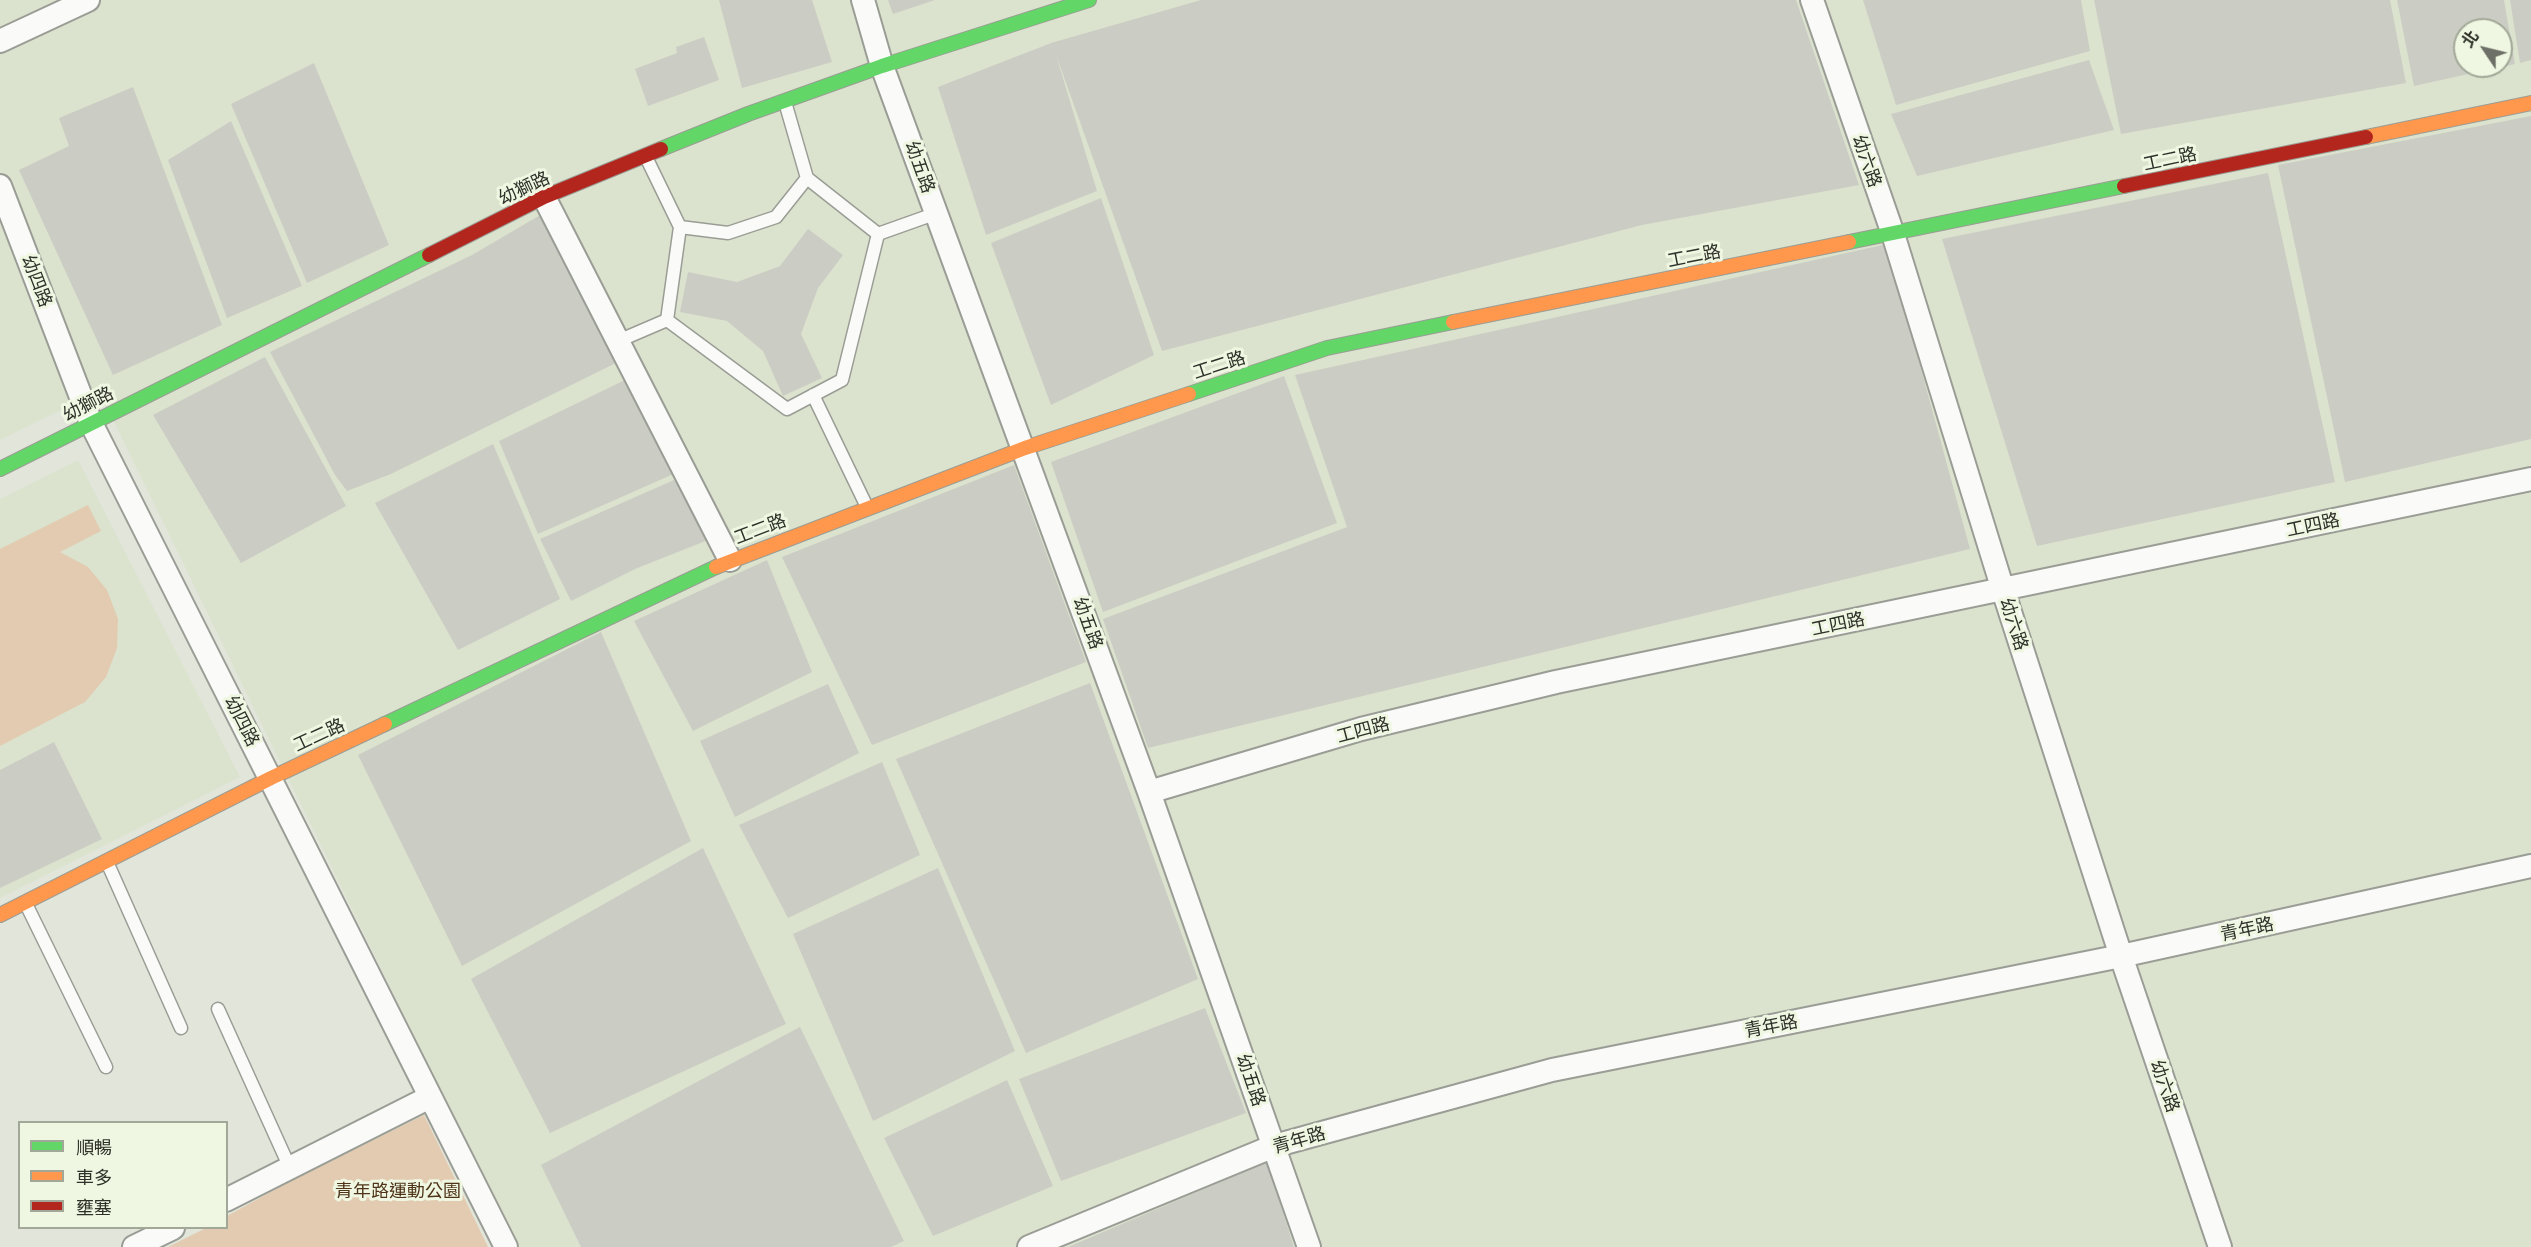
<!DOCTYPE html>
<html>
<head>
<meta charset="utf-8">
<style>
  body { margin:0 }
  #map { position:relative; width:2531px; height:1247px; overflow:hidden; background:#e1e5da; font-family:Barlow,"Noto Sans TC",sans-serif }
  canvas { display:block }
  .legend { position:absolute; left:18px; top:1121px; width:210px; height:108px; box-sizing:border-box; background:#eff7e2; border:2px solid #a2a898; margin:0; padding:8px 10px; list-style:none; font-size:18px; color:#2e3129 }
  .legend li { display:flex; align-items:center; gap:12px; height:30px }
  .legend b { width:30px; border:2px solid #a2a898 }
  .north { position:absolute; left:2453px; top:18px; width:60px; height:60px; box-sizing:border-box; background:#eff7e2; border:2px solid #a2a898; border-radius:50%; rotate:305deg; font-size:16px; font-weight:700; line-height:24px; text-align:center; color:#2e3129 }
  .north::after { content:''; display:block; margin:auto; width:21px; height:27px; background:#6d7067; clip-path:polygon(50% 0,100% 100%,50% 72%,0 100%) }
</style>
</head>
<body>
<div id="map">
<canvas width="2531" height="1247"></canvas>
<ul class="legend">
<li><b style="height:8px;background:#63d668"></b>順暢</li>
<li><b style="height:8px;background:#ff974d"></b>車多</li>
<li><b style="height:8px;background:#b3261e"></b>壅塞</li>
</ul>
<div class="north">北</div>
</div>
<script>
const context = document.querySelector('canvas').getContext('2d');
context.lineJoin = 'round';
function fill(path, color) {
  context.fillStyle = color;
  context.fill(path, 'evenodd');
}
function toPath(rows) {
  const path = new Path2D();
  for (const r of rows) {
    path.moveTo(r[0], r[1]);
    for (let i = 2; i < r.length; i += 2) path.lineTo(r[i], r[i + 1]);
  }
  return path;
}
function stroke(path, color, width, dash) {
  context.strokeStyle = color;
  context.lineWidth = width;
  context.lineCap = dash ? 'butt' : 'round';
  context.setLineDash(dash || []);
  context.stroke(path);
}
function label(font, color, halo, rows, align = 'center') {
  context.font = font + ' Barlow,"Noto Sans TC",sans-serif';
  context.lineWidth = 6;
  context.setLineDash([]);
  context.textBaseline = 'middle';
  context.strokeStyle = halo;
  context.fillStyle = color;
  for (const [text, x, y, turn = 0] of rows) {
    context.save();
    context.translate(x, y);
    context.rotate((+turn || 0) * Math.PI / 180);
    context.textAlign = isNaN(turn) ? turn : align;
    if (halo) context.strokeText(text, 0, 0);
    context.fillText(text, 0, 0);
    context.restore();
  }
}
const built = toPath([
  [0,0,2531,0,2531,1247,517,1247,99,391,0,440],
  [2465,30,2501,30,2501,66,2465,66],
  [78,460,240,777,0,898,0,499]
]);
const green = toPath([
  [88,505,101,531,60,552,88,567,107,590,118,619,117,648,106,677,85,702,0,746,0,549],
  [424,1115,488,1247,168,1247,206,1228,226,1228,227,1216,298,1177]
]);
const building = toPath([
  [719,0,812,0,832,62,742,88],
  [888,0,935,0,893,14],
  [1201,0,1796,0,1859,185,1642,225,1162,351,1056,55,1097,191,986,235,938,87,1051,43],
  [1863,0,2081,0,2090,51,1896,105],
  [2094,0,2390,0,2406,83,2121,134],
  [2397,0,2504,0,2515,64,2501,67,2501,30,2465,30,2465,66,2500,67,2414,86],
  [2510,0,2531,0,2531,60,2520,63],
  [704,37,719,80,648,106,635,69,677,53,676,47],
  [2089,60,2114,130,1917,176,1891,114],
  [314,63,389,245,307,283,231,104],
  [133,87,222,325,113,375,19,170,69,146,59,118],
  [2531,116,2531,439,2345,482,2278,165],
  [231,121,302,286,227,318,168,160],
  [2268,173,2335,482,2037,546,1942,239],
  [1101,198,1154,355,1051,405,991,243],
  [542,214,616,363,391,474,347,491,335,475,270,352,472,255],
  [808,229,843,255,818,288,801,334,822,378,783,396,763,351,727,321,680,312,688,272,737,282,780,266],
  [1887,244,1970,549,1148,748,1103,619,1347,527,1295,375],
  [265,357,346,506,241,563,153,415],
  [1284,376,1337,523,1103,612,1051,462],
  [627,379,678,472,538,534,499,441],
  [493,444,560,599,458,650,375,503],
  [1014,465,1086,662,872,745,782,557],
  [674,480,694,509,708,540,635,569,571,601,540,539],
  [767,560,812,672,693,731,634,621],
  [601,632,691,841,462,966,358,755],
  [1090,683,1198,979,1026,1053,896,759],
  [828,684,859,753,735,817,700,741],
  [54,742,102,839,0,888,0,770],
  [882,762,920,855,788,918,739,825],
  [703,848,786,1024,550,1133,471,979],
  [938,868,1015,1051,873,1121,793,934],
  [1205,1008,1246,1113,1061,1181,1019,1079],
  [800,1027,904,1241,891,1247,581,1247,541,1165],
  [1007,1080,1053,1186,933,1236,884,1138],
  [1267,1162,1294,1247,1068,1247]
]);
const lane = toPath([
  [785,102,807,178],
  [646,157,680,227,667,320,787,409,842,380,878,234,807,178,776,217,728,233,680,227],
  [878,234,937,213],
  [618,341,667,320],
  [813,395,867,507],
  [107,862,181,1028],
  [26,904,106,1067],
  [218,1009,290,1168]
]);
const street = toPath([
  [863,0,882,66,1149,792,1309,1247],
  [1812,0,1893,234,2003,590,2121,956,2220,1247],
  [0,41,88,0],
  [0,186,91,423,506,1247],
  [544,197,730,560],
  [1149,792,1361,729,1556,682,2531,479],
  [226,1200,430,1097],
  [134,1247,173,1228],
  [1029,1247,1274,1146,1552,1070,2121,956,2531,866]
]);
const fast = toPath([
  [661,149,748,114,882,66,1089,0],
  [1849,242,2124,186],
  [1189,394,1327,348,1453,322],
  [0,469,429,255],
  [385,724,716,567]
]);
const slow = toPath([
  [2366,137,2531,103],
  [1453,322,1849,242],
  [716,567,1025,448,1189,394],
  [0,915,271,778,385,724]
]);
const jam = toPath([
  [2124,186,2366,137],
  [429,255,544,197,661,149]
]);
const streetNames = [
  ["工二路",2170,159,-12],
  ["幼六路",1867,161,71],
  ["幼五路",920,167,70],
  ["幼獅路",524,188,-25],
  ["工二路",1694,256,-11],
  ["幼四路",37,281,69],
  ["工二路",1219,365,-18],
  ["幼獅路",88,404,-27],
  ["工四路",2313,525,-12],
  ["工二路",760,529,-21],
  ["幼五路",1088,623,70],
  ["工四路",1838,624,-12],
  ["幼六路",2014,624,72],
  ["幼四路",242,721,63],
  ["工四路",1363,730,-15],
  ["工二路",319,735,-25],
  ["青年路",2247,929,-12],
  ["青年路",1771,1026,-11],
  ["幼五路",1251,1080,71],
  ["幼六路",2165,1086,71],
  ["青年路",1299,1140,-16]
];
const parkNames = [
  ["青年路運動公園",398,1191]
];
fill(built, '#dbe3ce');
fill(green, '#e2cbb0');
fill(building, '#cbcdc4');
stroke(lane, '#9a9d95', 15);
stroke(street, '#9a9d95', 26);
stroke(fast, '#9a9d95', 16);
stroke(slow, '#9a9d95', 16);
stroke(jam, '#9a9d95', 16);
stroke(lane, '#fafbf9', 12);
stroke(street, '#fafbf9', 22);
stroke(fast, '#63d668', 14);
stroke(slow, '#ff974d', 14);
stroke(jam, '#b3261e', 14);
label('18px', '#2e3129', '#eff7e2', streetNames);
label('18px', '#4f3419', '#eff7e2', parkNames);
</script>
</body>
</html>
